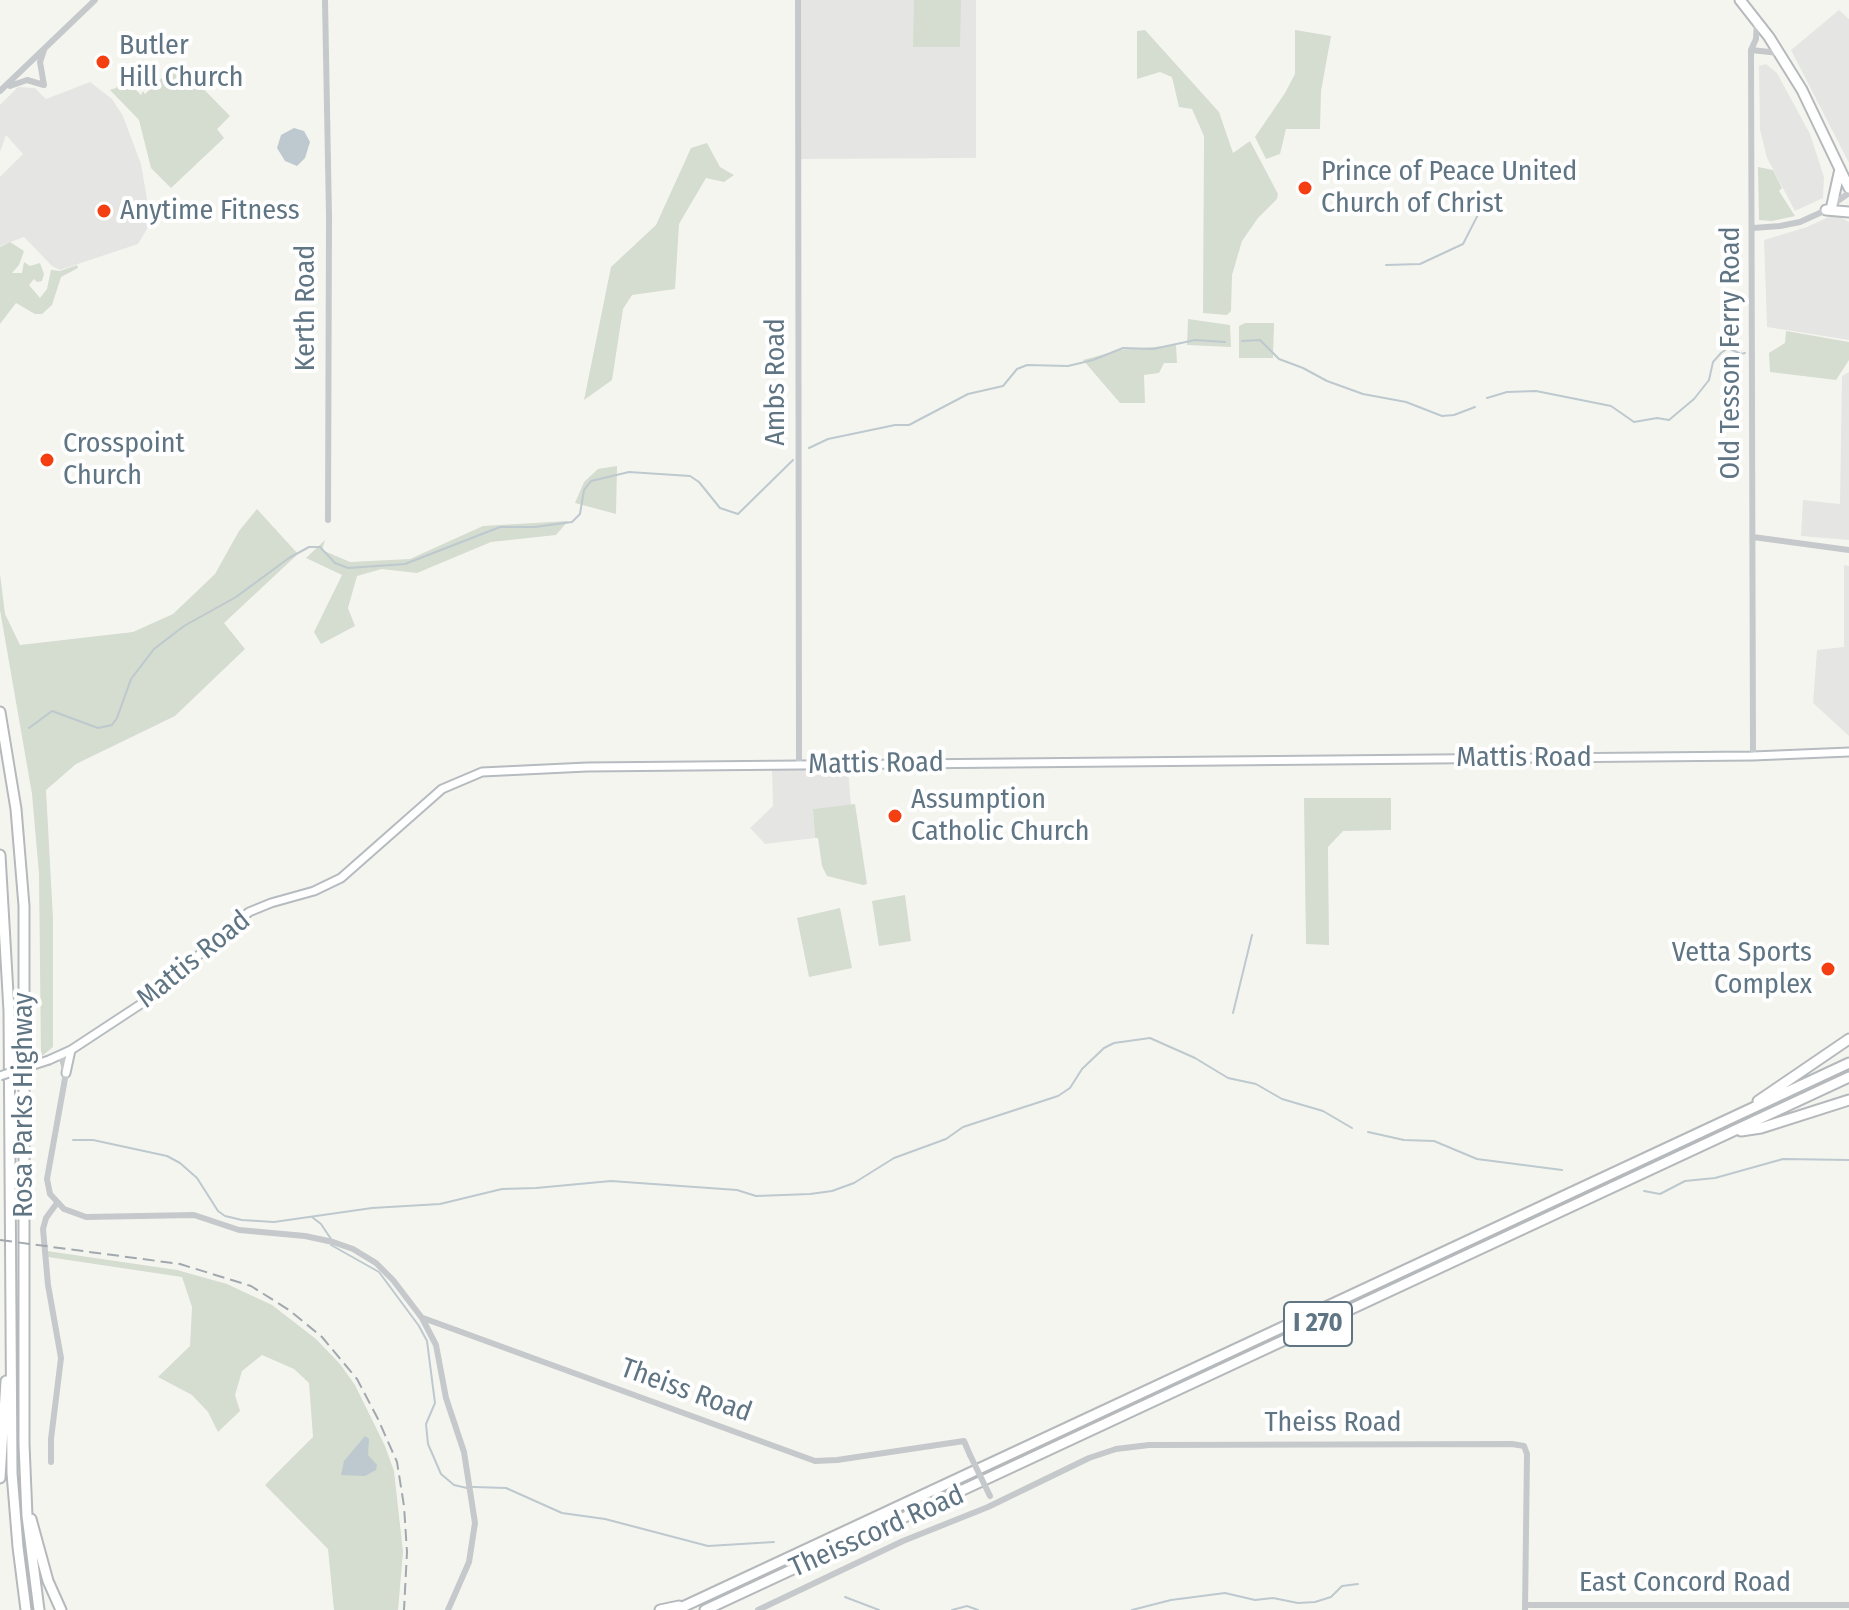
<!DOCTYPE html>
<html>
<head>
<meta charset="utf-8">
<style>
  body { margin:0 }
  canvas { display:block; background:#f5f5f0 }
</style>
</head>
<body>
<canvas width="1849" height="1610"></canvas>
<script>
const context = document.querySelector('canvas').getContext('2d');
context.lineJoin = 'round';
function fill(path, color) {
  context.fillStyle = color;
  context.fill(path, 'evenodd');
}
function toPath(rows) {
  const path = new Path2D();
  for (const r of rows) {
    path.moveTo(r[0], r[1]);
    for (let i = 2; i < r.length; i += 2) path.lineTo(r[i], r[i + 1]);
  }
  return path;
}
function stroke(path, color, width, dash) {
  context.strokeStyle = color;
  context.lineWidth = width;
  context.lineCap = dash ? 'butt' : 'round';
  context.setLineDash(dash || []);
  context.stroke(path);
}
function label(font, color, halo, rows, align = 'center') {
  context.font = font + ' "Fira Sans Condensed",sans-serif';
  context.lineWidth = 8;
  context.setLineDash([]);
  context.textBaseline = 'middle';
  context.strokeStyle = halo;
  context.fillStyle = color;
  for (const [text, x, y, turn = 0] of rows) {
    context.save();
    context.translate(x, y);
    context.rotate((+turn || 0) * Math.PI / 180);
    context.textAlign = isNaN(turn) ? turn : align;
    if (halo) context.strokeText(text, 0, 0);
    context.fillText(text, 0, 0);
    context.restore();
  }
}
const built = toPath([
  [801,0,976,0,976,158,801,159],
  [1839,10,1849,19,1849,163,1791,50],
  [1766,64,1777,73,1810,134,1824,177,1823,198,1795,211,1767,158,1760,130,1759,66],
  [90,82,112,99,123,116,141,164,151,222,138,244,60,270,52,266,24,237,0,246,0,177,23,154,6,135,0,152,0,105,18,87,35,88,46,99],
  [1835,214,1849,222,1849,340,1767,327,1764,240,1807,227],
  [1849,372,1849,540,1801,536,1803,500,1840,504,1842,376],
  [1844,565,1849,566,1849,736,1813,703,1817,650,1844,647],
  [848,768,851,805,813,809,815,838,765,844,750,828,773,806,772,769]
]);
const green = toPath([
  [914,0,961,0,960,47,913,47],
  [1145,30,1219,112,1233,153,1250,141,1278,194,1277,199,1258,218,1242,241,1232,275,1231,311,1227,315,1203,313,1204,136,1192,109,1179,107,1172,77,1160,72,1137,79,1137,31],
  [1295,30,1331,36,1321,91,1320,129,1286,129,1280,154,1266,159,1255,137,1285,93,1295,74],
  [180,65,230,116,217,129,224,138,171,188,151,168,139,120,110,90,116,88,122,79,116,70,141,95,143,91,145,94,171,69,178,75,180,72,177,69],
  [707,143,720,167,734,175,724,182,706,178,679,224,675,289,632,295,623,309,612,380,584,400,611,267,656,225,691,148],
  [1758,167,1773,170,1782,188,1779,191,1795,216,1772,221,1759,220],
  [10,242,24,251,19,265,12,273,22,273,24,262,30,266,40,263,44,274,42,281,37,282,34,279,29,285,40,298,47,289,51,270,60,271,77,265,78,268,61,277,52,305,42,314,35,314,16,303,0,324,0,247],
  [1188,319,1230,325,1231,347,1187,345],
  [1245,323,1274,323,1273,358,1239,358,1239,326],
  [1786,331,1849,342,1849,360,1836,380,1770,372,1769,353,1785,343],
  [1176,345,1177,363,1164,363,1159,373,1144,375,1145,403,1120,403,1083,360,1120,350],
  [617,466,616,514,575,503,584,482,598,469],
  [257,509,298,554,224,623,245,649,175,716,76,764,46,790,53,919,53,1047,41,1057,39,874,32,794,0,610,0,574,5,614,20,645,133,632,173,614,215,574,239,531],
  [568,521,556,535,491,542,417,573,382,569,357,576,348,608,355,626,321,644,314,632,342,575,306,558,325,540,322,550,350,562,410,559,483,526],
  [1304,798,1391,798,1391,830,1343,831,1328,847,1329,945,1306,944],
  [855,804,867,884,863,885,827,876,822,866,818,838,815,838,813,809],
  [905,895,911,941,879,946,872,901],
  [840,908,852,968,809,977,797,918],
  [47,1251,177,1270,227,1284,272,1305,316,1339,340,1364,355,1385,385,1446,394,1471,403,1552,398,1610,334,1610,328,1549,265,1485,313,1437,309,1383,294,1369,262,1355,242,1371,235,1395,240,1411,218,1432,208,1412,192,1395,158,1377,190,1346,192,1307,182,1277,48,1257]
]);
const water = toPath([
  [294,128,304,131,310,142,305,158,297,166,285,161,277,148,281,135],
  [365,1436,369,1439,368,1455,377,1465,376,1470,365,1476,341,1475,344,1461]
]);
const stream = toPath([
  [1386,265,1420,264,1463,244,1484,203],
  [1242,341,1260,340,1279,359,1303,368,1327,381,1363,394,1406,402,1442,416,1454,415,1475,407],
  [1487,398,1507,392,1536,391,1611,406,1634,422,1657,418,1669,420,1694,399,1709,380,1713,362,1721,353,1728,348,1741,354,1745,353],
  [809,448,828,439,895,425,909,425,968,394,1003,386,1017,369,1027,365,1068,366,1093,360,1123,348,1153,349,1195,340,1225,342],
  [29,728,52,711,98,728,112,725,117,718,131,679,154,649,184,626,236,597,289,558,309,547,320,547,335,563,348,568,405,564,500,527,535,527,572,522,580,514,584,490,591,481,629,472,690,476,699,482,720,508,738,514,793,460],
  [1233,1013,1252,935],
  [1368,1132,1404,1140,1434,1141,1477,1159,1562,1170],
  [73,1140,93,1140,167,1156,180,1163,197,1178,218,1211,225,1216,242,1220,274,1222,372,1208,440,1204,502,1189,536,1188,611,1181,737,1190,756,1196,810,1194,832,1191,854,1183,894,1158,946,1139,963,1127,1058,1096,1070,1088,1082,1069,1104,1048,1114,1043,1150,1038,1195,1058,1228,1078,1256,1084,1282,1099,1323,1111,1352,1128],
  [1644,1191,1660,1194,1685,1181,1715,1178,1783,1159,1849,1160],
  [312,1217,321,1224,331,1239],
  [331,1245,379,1272,419,1326,427,1341,435,1403,426,1424,428,1444,441,1474,454,1485,467,1488],
  [473,1487,506,1488,562,1513,605,1519,708,1546,774,1542],
  [845,1597,879,1610],
  [952,1610,967,1606,978,1610],
  [1132,1610,1171,1600,1225,1593,1255,1600,1273,1598,1298,1603,1315,1602,1331,1597,1342,1586,1358,1584]
]);
const tertiary = toPath([
  [325,0,329,216,328,520],
  [798,0,799,765],
  [44,50,40,62,44,85],
  [1751,50,1779,53],
  [10,86,27,80,44,85],
  [0,91,95,0],
  [1753,228,1780,226,1800,222,1822,212,1849,193],
  [1753,537,1849,550],
  [1753,756,1751,50,1756,39,1757,21],
  [61,1055,66,1073,47,1179,50,1194,64,1209,86,1217,194,1215,239,1230,305,1236,333,1242,353,1249,376,1263,393,1280,422,1318,436,1345,446,1398,464,1452,475,1523,469,1562,448,1610],
  [423,1318,815,1461,837,1460,964,1441,970,1455],
  [51,1462,51,1439,61,1358,48,1285,43,1229,46,1218,57,1203],
  [1526,1605,1849,1605],
  [758,1610,903,1541,988,1507,1089,1458,1116,1449,1149,1445,1512,1444,1524,1446,1527,1454,1525,1610]
]);
const secondary = toPath([
  [49,1060,71,1050,144,1002,249,912,271,903,314,891,341,878,442,789,482,772,587,767,1753,756,1849,752],
  [66,1073,71,1050]
]);
const trunk = toPath([
  [1740,0,1769,37,1802,90,1849,188],
  [1832,205,1840,169],
  [1826,210,1849,212]
]);
const motorway = toPath([
  [0,712,16,809,24,906,24,1444,27,1516,39,1610],
  [0,855,9,1011,12,1473,18,1547,26,1610],
  [1758,1101,1849,1039],
  [1741,1131,1761,1128,1849,1100],
  [0,1478,6,1381],
  [31,1519,48,1581,61,1610],
  [660,1610,679,1606],
  [676,1610,1849,1063],
  [705,1610,1849,1077]
]);
const rail = toPath([
  [0,1240,180,1264,251,1286,289,1310,322,1337,357,1379,378,1419,397,1462,404,1506,407,1552,404,1610]
]);
const tertiaryBridge = toPath([
  [970,1455,990,1496]
]);
const secondaryBridge = toPath([
  [0,1076,49,1060]
]);
const markers = [
  [103,62,8,"#f33f11"],
  [1305,188,8,"#f33f11"],
  [104,211,8,"#f33f11"],
  [47,460,8,"#f33f11"],
  [895,816,8,"#f33f11"],
  [1828,969,8,"#f33f11"]
];
const shields = [
  [1318,1324,68]
];
const shieldNames = [
  ["I 270",1318,1324]
];
const poiNames = [
  ["Butler",119,46],
  ["Hill Church",119,78],
  ["Prince of Peace United",1321,172],
  ["Church of Christ",1321,204],
  ["Anytime Fitness",120,211],
  ["Crosspoint",63,444],
  ["Church",63,476],
  ["Assumption",911,800],
  ["Catholic Church",911,832],
  ["Vetta Sports",1812,953,"right"],
  ["Complex",1812,985,"right"]
];
const streetNames = [
  ["Kerth Road",306,308,-90],
  ["Old Tesson Ferry Road",1731,353,-90],
  ["Ambs Road",776,382,-90],
  ["Mattis Road",1524,758],
  ["Mattis Road",876,764,-1],
  ["Mattis Road",194,960,-39],
  ["Rosa Parks Highway",24,1105,-90],
  ["Theiss Road",686,1391,20],
  ["Theiss Road",1333,1423],
  ["Theisscord Road",877,1532,-24],
  ["East Concord Road",1685,1583]
];
fill(built, '#e5e6e3');
fill(green, '#d5dcd0');
fill(water, '#bdc9ce');
stroke(stream, '#bdc9ce', 2);
stroke(secondary, '#b5bbbf', 11);
stroke(trunk, '#b5b9bc', 13);
stroke(motorway, '#b5b9bc', 13);
stroke(tertiary, '#c6c9cc', 6);
stroke(secondary, '#fff', 7);
stroke(trunk, '#fff', 9);
stroke(motorway, '#fff', 9);
stroke(rail, '#a1a8ae', 2, [12, 6]);
stroke(secondaryBridge, '#b5bbbf', 11, []);
stroke(tertiaryBridge, '#c6c9cc', 6);
stroke(secondaryBridge, '#fff', 7);
for (const [x, y, r, color] of markers) {
  const dot = new Path2D();
  dot.arc(x, y, r, 0, 2 * Math.PI);
  context.fillStyle = color;
  context.fill(dot);
  stroke(dot, '#fff', 3);
}
for (const [x, y, w] of shields) {
  const box = new Path2D();
  box.roundRect(x - w / 2, y - 22, w, 44, 6);
  context.fillStyle = '#fff';
  context.fill(box);
  stroke(box, '#607584', 2);
}
label('bold 26px', '#607584', null, shieldNames);
label('28px', '#607584', '#fff', poiNames, 'left');
label('28px', '#607584', '#fff', streetNames);
</script>
</body>
</html>
